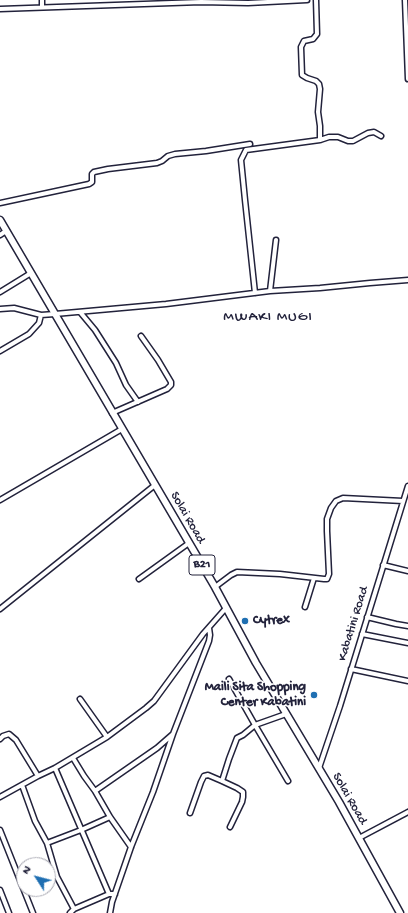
<!DOCTYPE html>
<html>
<head>
<meta charset="utf-8">
<style>
  body { margin:0 }
  #map { position:relative; width:408px; height:913px; overflow:hidden; background:#fff; font-family:"Gochi Hand",sans-serif }
  canvas { display:block }
  .north { position:absolute; left:16px; top:857px; width:40px; height:40px; box-sizing:border-box; background:#fff; border:1px solid #a7a7b1; border-radius:50%; rotate:306deg; font-size:11px; font-weight:700; line-height:16px; text-align:center; color:#22223b }
  .north::after { content:''; display:block; margin:auto; width:14px; height:18px; background:#1f6fb2; clip-path:polygon(50% 0,100% 100%,50% 72%,0 100%) }
</style>
</head>
<body>
<div id="map">
<canvas width="408" height="913"></canvas>
<div class="north">N</div>
</div>
<script>
const context = document.querySelector('canvas').getContext('2d');
context.lineJoin = 'round';
function toPath(rows) {
  const path = new Path2D();
  for (const r of rows) {
    path.moveTo(r[0], r[1]);
    for (let i = 2; i < r.length; i += 2) path.lineTo(r[i], r[i + 1]);
  }
  return path;
}
function stroke(path, color, width, dash) {
  context.strokeStyle = color;
  context.lineWidth = width;
  context.lineCap = dash ? 'butt' : 'round';
  context.setLineDash(dash || []);
  context.stroke(path);
}
function label(font, color, halo, rows, align = 'center') {
  context.font = font + ' "Gochi Hand",sans-serif';
  context.lineWidth = 3;
  context.setLineDash([]);
  context.textBaseline = 'middle';
  context.strokeStyle = halo;
  context.fillStyle = color;
  for (const [text, x, y, turn = 0] of rows) {
    context.save();
    context.translate(x, y);
    context.rotate((+turn || 0) * Math.PI / 180);
    context.textAlign = isNaN(turn) ? turn : align;
    if (halo) context.strokeText(text, 0, 0);
    context.fillText(text, 0, 0);
    context.restore();
  }
}
const minor = toPath([
  [42,0,42,7],
  [316,0,317,34,313,39,304,41,301,47,302,75,307,78,316,81,319,84,320,89,318,112,320,126,320,140],
  [405,0,408,79],
  [0,9,201,2,248,3,307,0],
  [0,203,89,184,92,182,92,174,94,172,108,169,157,163,162,161,168,156,175,154,206,151,250,144],
  [0,235,6,231],
  [270,291,276,240],
  [0,292,31,273],
  [255,293,245,200,241,160,246,150,320,140,329,137,338,137,348,141,353,141,368,133,374,132,381,136],
  [0,309,14,308,41,315,55,314,166,304,270,291,320,288,370,283,408,280],
  [80,312,95,330,116,363,126,385,138,402],
  [0,351,29,334,39,323,41,315],
  [112,413,167,389,171,385,171,382,158,360,141,336],
  [0,500,122,429],
  [383,565,408,571],
  [139,579,189,543],
  [215,587,231,575,237,572,280,574,324,579,327,579,329,574,327,531,327,519,331,508,336,501,343,498,403,501],
  [305,607,314,578],
  [0,609,155,485],
  [367,617,396,624,408,626],
  [362,634,408,643],
  [351,669,408,681],
  [229,679,255,725,288,781],
  [80,699,107,737],
  [0,739,3,736,9,734,16,740,38,776],
  [73,758,84,776,95,791,110,817,131,847],
  [55,768,109,894,115,894],
  [319,768,340,706,408,486],
  [222,781,229,759,237,738,243,735,255,725,286,714],
  [22,785,35,821,47,843,57,877,74,909],
  [95,791,157,748,173,734],
  [0,797,38,776,55,768,107,737,146,708,154,701,203,634,226,608],
  [190,813,201,782,204,776,208,775,222,781,237,788,243,792,243,797,242,802,230,827],
  [0,830,33,913],
  [359,838,408,812],
  [47,843,81,830,110,817],
  [0,890,9,913],
  [70,913,74,909,109,894],
  [110,913,112,902,131,847,153,792,173,734,209,641,210,635,209,628]
]);
const highway = toPath([
  [0,220,215,587,256,663,339,802,400,913]
]);
const markers = [
  [245,621,4,"#1f6fb2"],
  [314,695,4,"#1f6fb2"]
];
const shields = [
  [202,565,26]
];
const shieldNames = [
  ["B21",202,565]
];
const streetNames = [
  ["Solai Road",187,518,60],
  ["Kabatini Road",354,624,-73],
  ["Solai Road",349,799,60]
];
const poiNames = [
  ["Cytrex",253,621],
  ["Maili Sita Shopping",306,688,"right"],
  ["Center Kabatini",306,703,"right"]
];
const quarterNames = [
  ["MWAKI MUGI",268,318]
];
stroke(minor, '#22223b', 7);
stroke(highway, '#22223b', 9);
stroke(minor, '#fff', 4);
stroke(highway, '#fff', 6);
for (const [x, y, r, color] of markers) {
  const dot = new Path2D();
  dot.arc(x, y, r, 0, 2 * Math.PI);
  context.fillStyle = color;
  context.fill(dot);
  stroke(dot, '#fff', 1.5);
}
for (const [x, y, w] of shields) {
  const box = new Path2D();
  box.roundRect(x - w / 2, y - 10, w, 20, 3);
  context.fillStyle = '#fff';
  context.fill(box);
  stroke(box, '#22223b', 1);
}
label('bold 12px', '#22223b', null, shieldNames);
label('13px', '#22223b', '#fff', streetNames);
label('bold 13px', '#22223b', '#fff', poiNames, 'left');
context.letterSpacing = '1px';
label('15px', '#22223b', '#fff', quarterNames);
context.letterSpacing = '0px';
</script>
</body>
</html>
